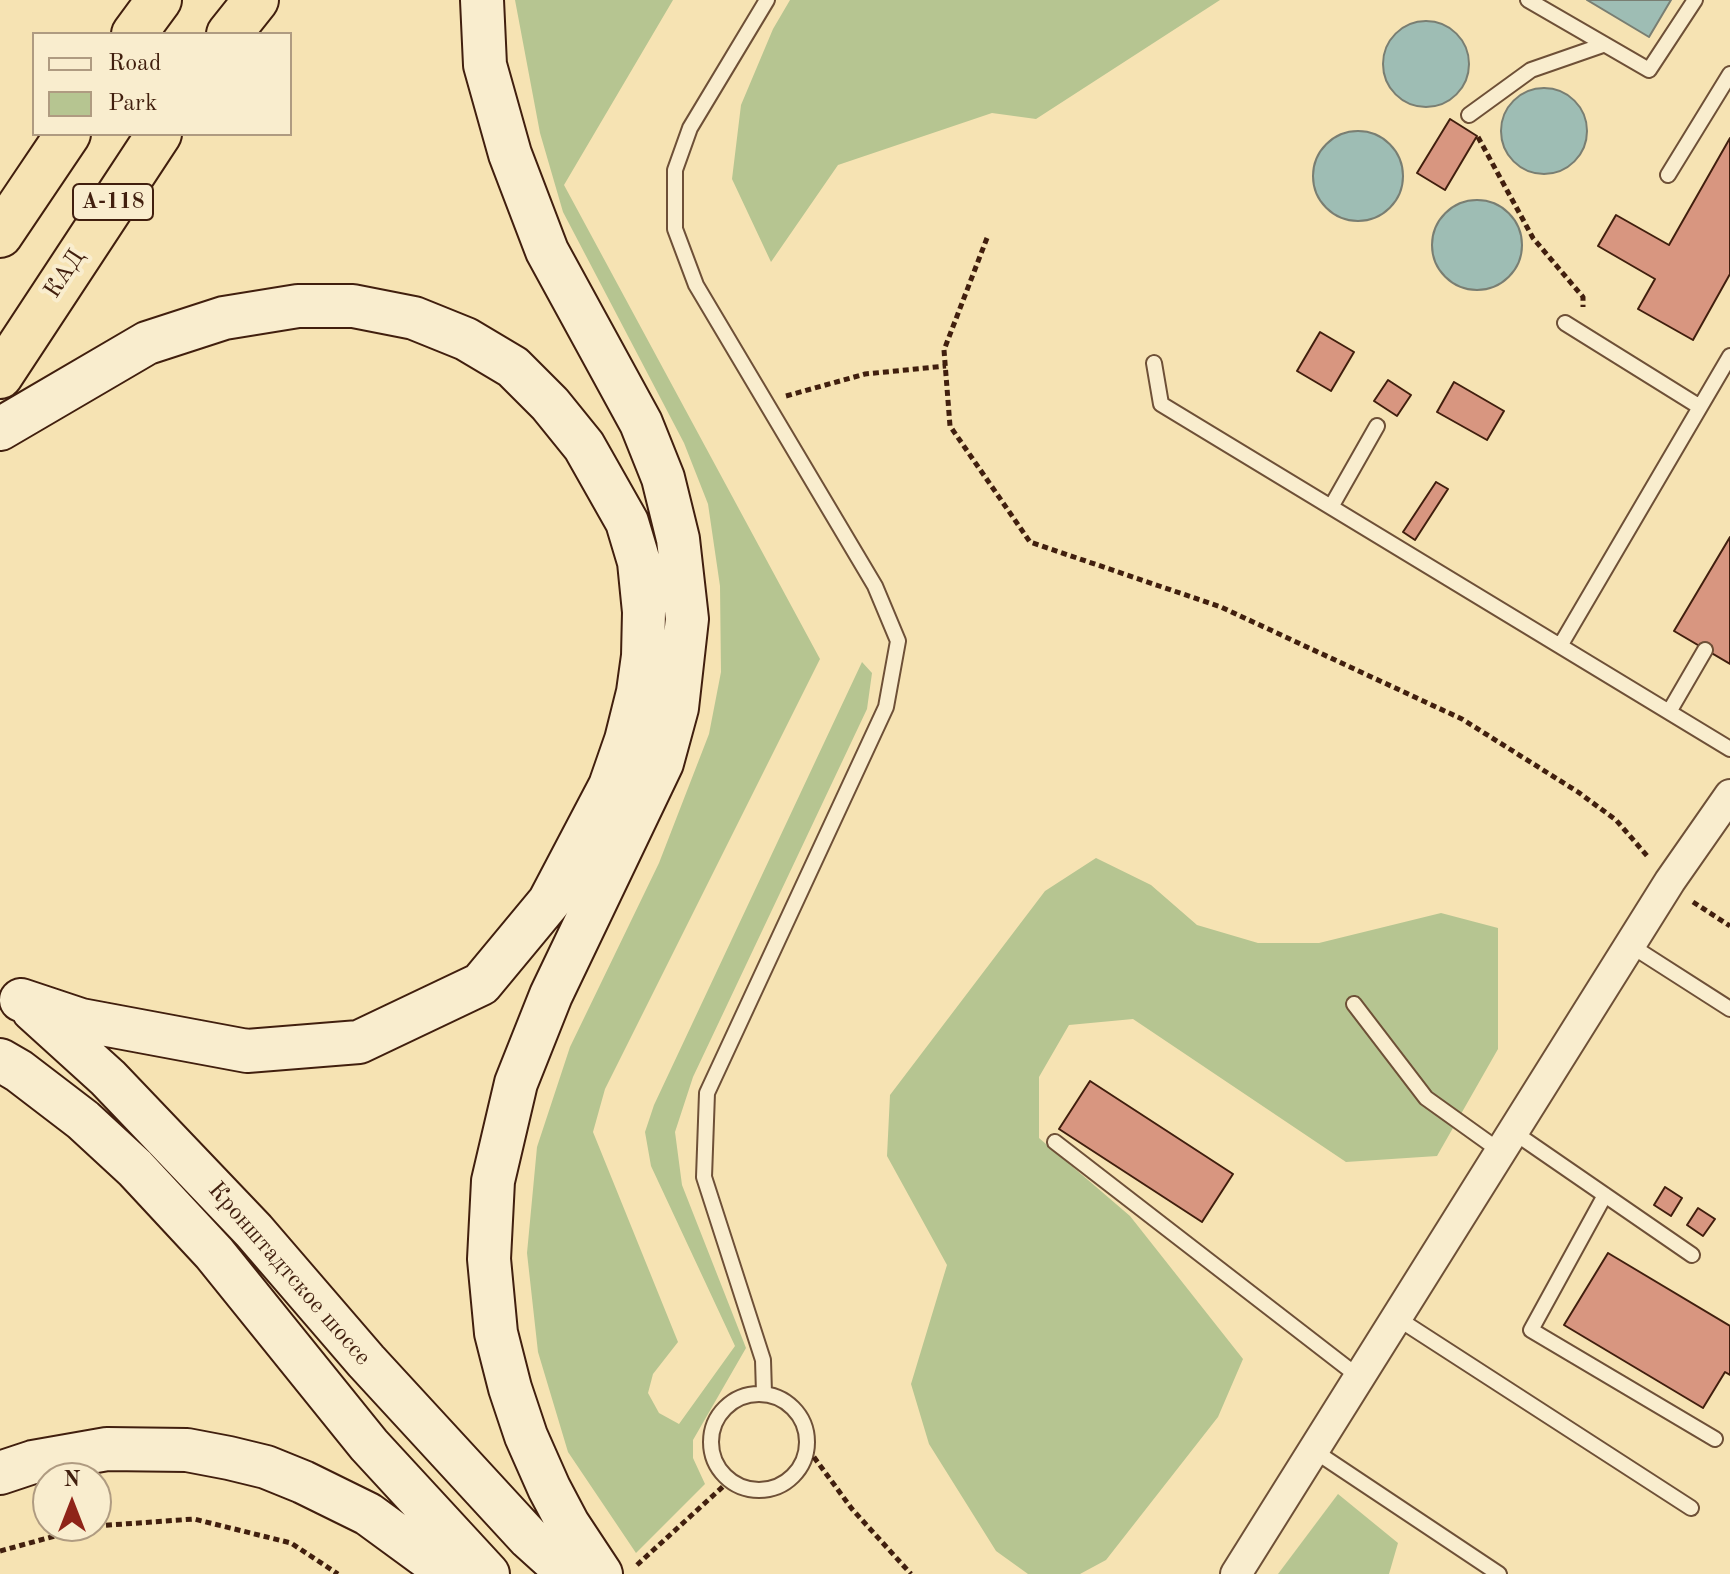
<!DOCTYPE html>
<html>
<head>
<meta charset="utf-8">
<style>
  body { margin:0 }
  #map { position:relative; width:1730px; height:1574px; overflow:hidden; background:#f6e3b3; font-family:"Old Standard TT",serif }
  canvas { display:block }
  .legend { position:absolute; left:32px; top:32px; width:260px; height:104px; box-sizing:border-box; background:#f9edce; border:2px solid #af9b81; margin:0; padding:10px 14px; list-style:none; font-size:24px; color:#411f0e }
  .legend li { display:flex; align-items:center; gap:16px; height:40px }
  .legend b { width:40px; border:2px solid #af9b81 }
  .north { position:absolute; left:32px; top:1462px; width:80px; height:80px; box-sizing:border-box; background:#f9edce; border:2px solid #af9b81; border-radius:50%; rotate:0deg; font-size:22px; font-weight:700; line-height:32px; text-align:center; color:#411f0e }
  .north::after { content:''; display:block; margin:auto; width:28px; height:36px; background:#8f2418; clip-path:polygon(50% 0,100% 100%,50% 72%,0 100%) }
</style>
</head>
<body>
<div id="map">
<canvas width="1730" height="1574"></canvas>
<ul class="legend">
<li><b style="height:10px;background:#f9edce"></b>Road</li>
<li><b style="height:22px;background:#b6c591"></b>Park</li>
</ul>
<div class="north">N</div>
</div>
<script>
const context = document.querySelector('canvas').getContext('2d');
context.lineJoin = 'round';
function fill(path, color) {
  context.fillStyle = color;
  context.fill(path, 'evenodd');
}
function toPath(rows) {
  const path = new Path2D();
  for (const r of rows) {
    if (r.length === 3) {
      path.moveTo(r[0] + r[2], r[1]);
      path.arc(r[0], r[1], r[2], 0, 2 * Math.PI);
      continue;
    }
    path.moveTo(r[0], r[1]);
    for (let i = 2; i < r.length; i += 2) path.lineTo(r[i], r[i + 1]);
  }
  return path;
}
function stroke(path, color, width, dash) {
  context.strokeStyle = color;
  context.lineWidth = width;
  context.lineCap = dash ? 'butt' : 'round';
  context.setLineDash(dash || []);
  context.stroke(path);
}
function label(font, color, halo, rows, align = 'center') {
  context.font = font + ' "Old Standard TT",serif';
  context.lineWidth = 8;
  context.setLineDash([]);
  context.textBaseline = 'middle';
  context.strokeStyle = halo;
  context.fillStyle = color;
  for (const [text, x, y, turn = 0] of rows) {
    context.save();
    context.translate(x, y);
    context.rotate((+turn || 0) * Math.PI / 180);
    context.textAlign = isNaN(turn) ? turn : align;
    if (halo) context.strokeText(text, 0, 0);
    context.fillText(text, 0, 0);
    context.restore();
  }
}
const green = toPath([
  [515,0,673,0,564,185,820,659,605,1089,593,1132,678,1342,653,1374,648,1393,659,1413,679,1424,735,1346,651,1166,645,1132,654,1105,862,662,872,673,867,709,693,1077,675,1132,682,1185,746,1348,693,1440,693,1458,705,1484,636,1553,568,1452,538,1352,527,1253,537,1147,570,1047,659,863,709,734,721,672,720,586,708,504,684,443,563,212,540,133],
  [790,0,1220,0,1036,119,992,113,838,165,771,262,732,179,741,105,773,29],
  [1096,858,1151,885,1197,925,1258,943,1319,943,1441,913,1498,928,1498,1049,1437,1156,1346,1162,1133,1019,1069,1025,1039,1077,1039,1138,1130,1216,1243,1359,1218,1417,1106,1560,1080,1574,1028,1574,996,1551,929,1444,911,1384,947,1265,887,1156,890,1095,1045,891],
  [1338,1494,1398,1543,1389,1574,1278,1574]
]);
const water = toPath([
  [1587,0,1671,0,1649,37,1587,0],
  [1426,64,43],
  [1544,131,43],
  [1358,176,45],
  [1477,245,45]
]);
const building = toPath([
  [1450,119,1477,136,1445,190,1417,173,1450,119],
  [1730,138,1730,274,1693,340,1638,309,1655,279,1598,246,1616,215,1669,245,1730,138],
  [1320,332,1354,352,1331,391,1297,371,1320,332],
  [1388,380,1411,395,1397,416,1374,401,1388,380],
  [1454,382,1504,411,1487,440,1437,412,1454,382],
  [1436,482,1448,489,1415,540,1403,532,1436,482],
  [1730,537,1730,664,1674,631,1730,537],
  [1090,1081,1233,1174,1202,1222,1059,1129,1090,1081],
  [1665,1187,1682,1198,1671,1216,1654,1205,1665,1187],
  [1698,1208,1715,1219,1703,1236,1687,1225,1698,1208],
  [1608,1253,1730,1326,1730,1375,1725,1372,1703,1408,1564,1325,1608,1253]
]);
const path = toPath([
  [1478,137,1533,238,1583,297,1583,307],
  [987,238,944,350,950,426,1030,542,1221,607,1462,719,1578,792,1616,820,1649,858],
  [786,396,865,374,946,366],
  [1693,902,1730,926],
  [808,1449,852,1509,911,1574],
  [96,1526,194,1519,291,1543,338,1574],
  [0,1551,92,1526],
  [637,1565,729,1481]
]);
const lane = toPath([
  [1528,0,1649,70,1695,0],
  [1469,115,1531,70,1603,45],
  [1668,175,1730,74],
  [1565,323,1700,407],
  [1154,363,1161,404,1730,749],
  [1331,507,1377,426],
  [1560,646,1730,356],
  [1669,712,1705,650],
  [1630,945,1730,1009],
  [1354,1004,1426,1098,1500,1151],
  [1512,1131,1692,1255],
  [1055,1142,1359,1377],
  [1605,1195,1531,1330,1715,1439],
  [1397,1318,1691,1508],
  [764,1393,763,1360,704,1177,707,1093,886,707,898,641,875,586,696,285,675,229,675,170,690,128,767,0],
  [759,1442,48],
  [1313,1450,1499,1574]
]);
const street = toPath([
  [1236,1574,1670,881,1730,795]
]);
const secondary = toPath([
  [482,0,485,65,510,154,547,251,641,423,663,478,678,539,687,619,677,708,662,763,551,995,516,1083,493,1181,489,1259,496,1333,510,1388,526,1436,549,1488,568,1524,601,1574],
  [0,429,147,343,224,318,298,306,353,306,414,318,466,339,513,367,550,404,584,446,627,522,639,562,644,612,643,656,638,692,626,740,610,786,549,902,481,984,359,1042,247,1051,81,1020,21,1000],
  [33,1010,108,1078,254,1231,366,1361,529,1538,569,1574],
  [0,1060,19,1071,83,1120,135,1168,214,1253,369,1445,488,1574],
  [0,1473,33,1462,107,1449,187,1450,229,1458,266,1467,303,1482,368,1514,450,1574]
]);
const highway = toPath([
  [134,34,159,0],
  [229,34,256,0],
  [0,235,68,134],
  [0,376,159,134]
]);
const shields = [
  [113,202,80]
];
const shieldNames = [
  ["А-118",113,202]
];
const streetNames = [
  ["КАД",65,274,-57],
  ["Кронштадтское шоссе",289,1274,49]
];
fill(green, '#b6c591');
fill(water, '#9ebdb4');
stroke(water, '#797e72', 2);
fill(building, '#d89680');
stroke(building, '#411f0e', 2);
stroke(lane, '#6e5037', 18);
stroke(street, '#6e5037', 34);
stroke(secondary, '#411f0e', 46);
stroke(highway, '#411f0e', 48);
stroke(path, '#411f0e', 5, [6, 4]);
stroke(lane, '#f9edce', 14);
stroke(street, '#f9edce', 30);
stroke(secondary, '#f9edce', 42);
stroke(highway, '#f6e3b3', 44);
for (const [x, y, w] of shields) {
  const box = new Path2D();
  box.roundRect(x - w / 2, y - 18, w, 36, 6);
  context.fillStyle = '#f9edce';
  context.fill(box);
  stroke(box, '#411f0e', 2);
}
label('bold 22px', '#411f0e', null, shieldNames);
label('24px', '#411f0e', '#f9edce', streetNames);
</script>
</body>
</html>
